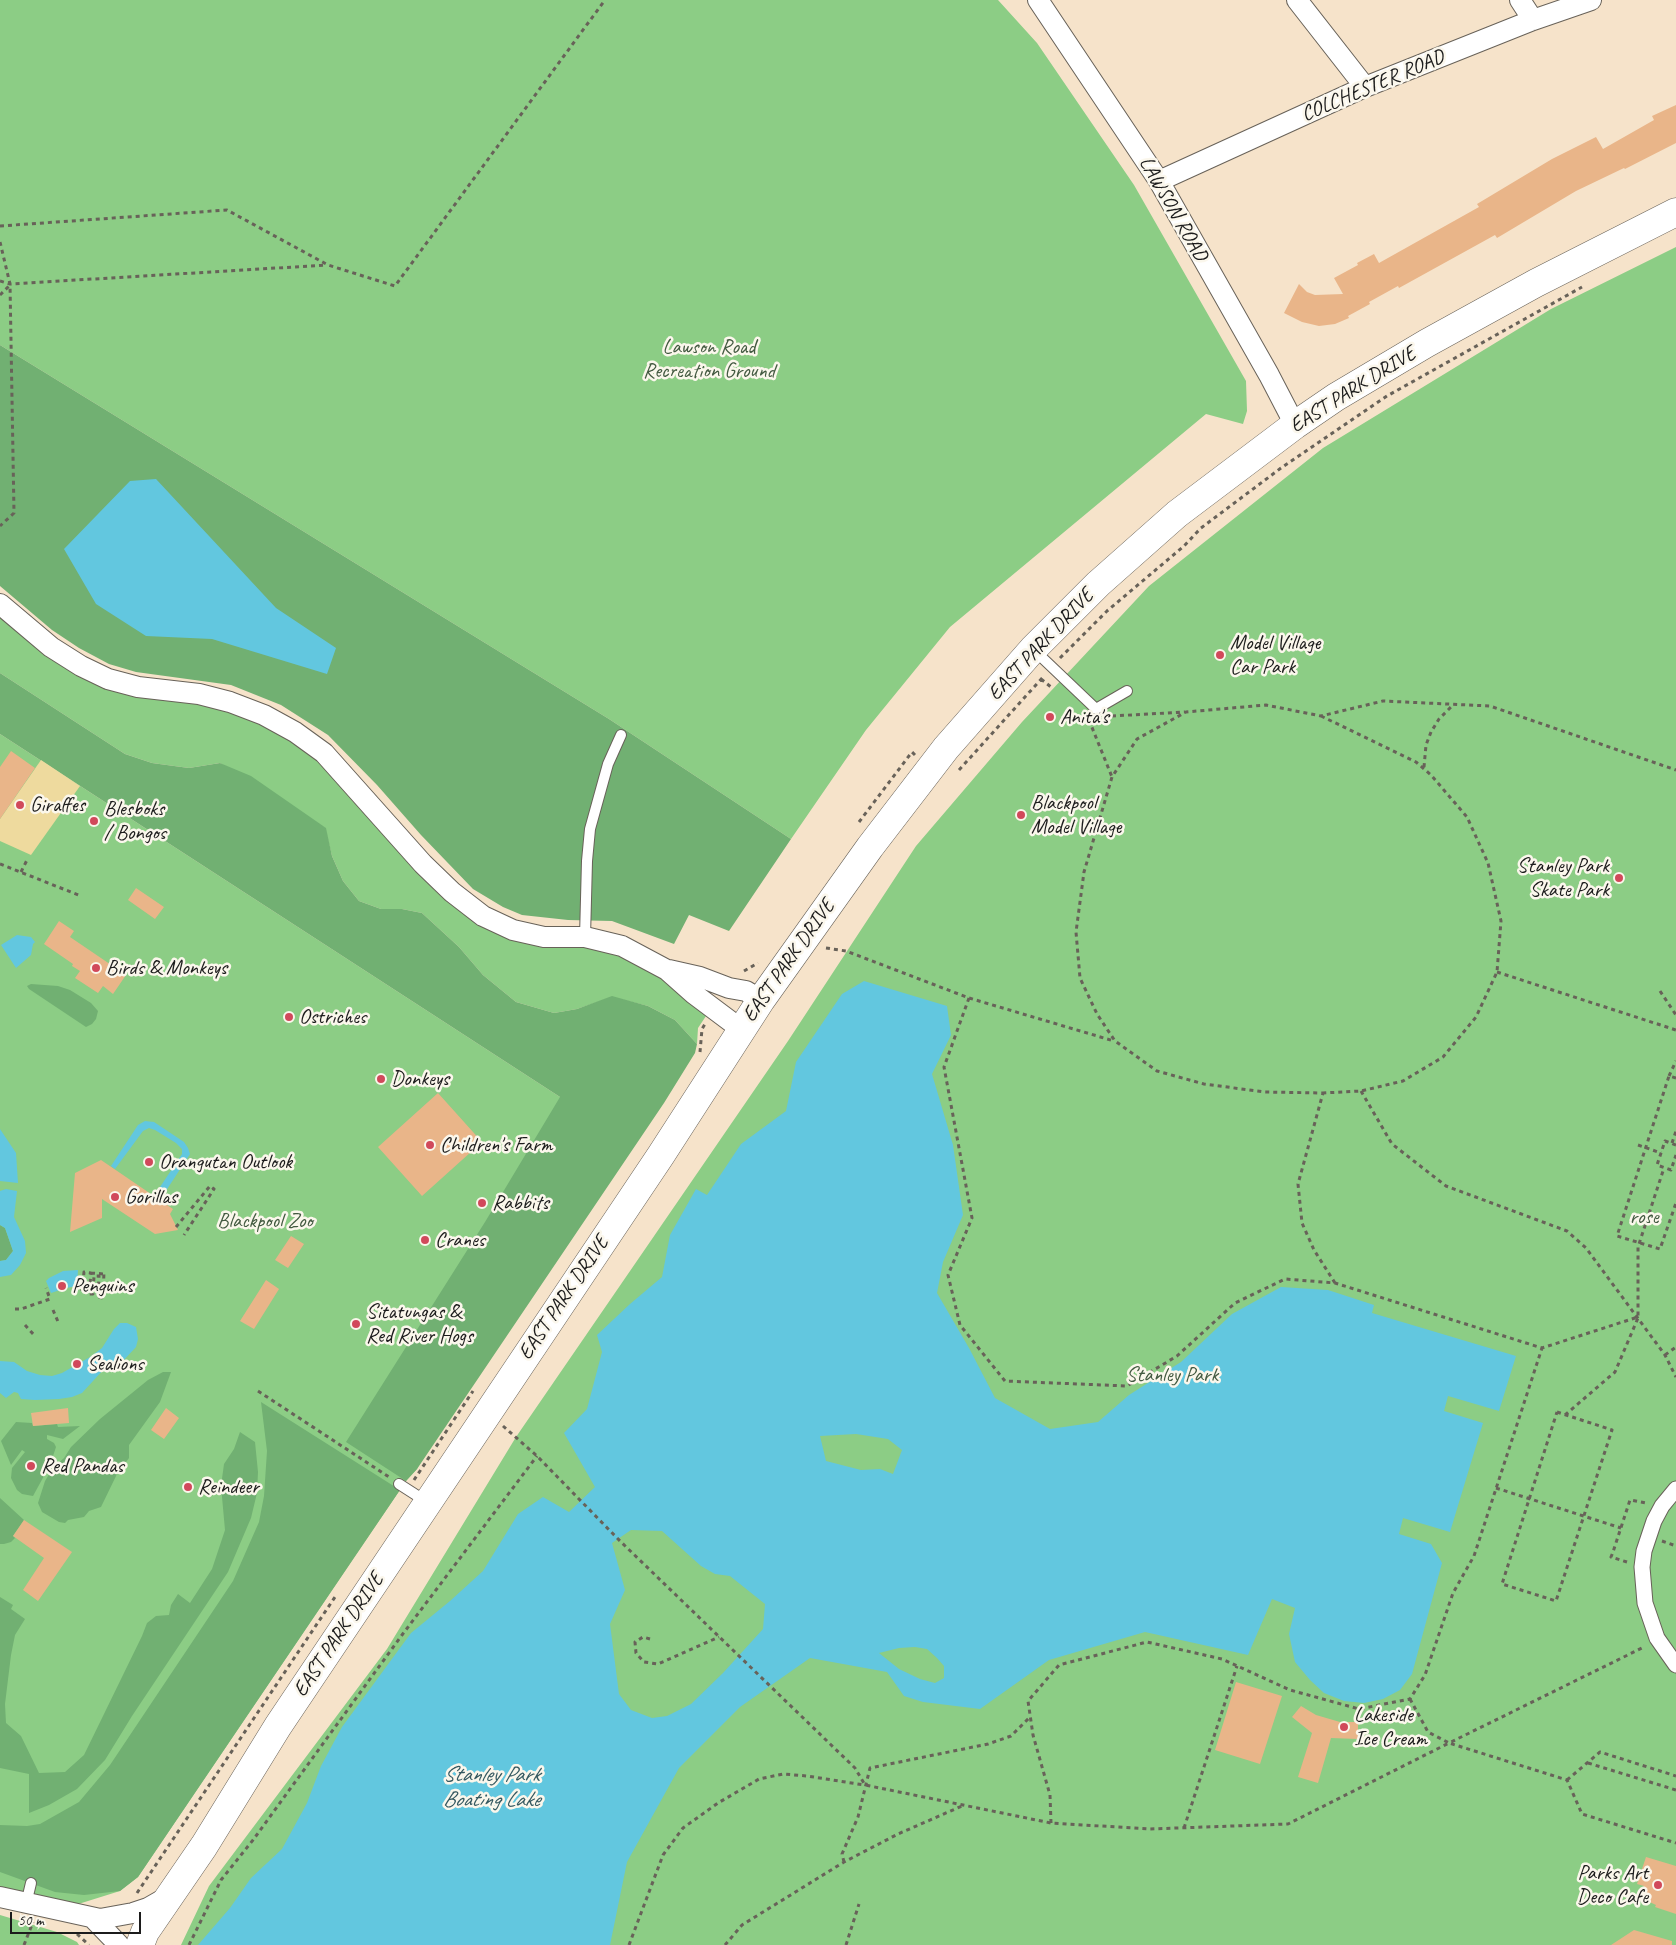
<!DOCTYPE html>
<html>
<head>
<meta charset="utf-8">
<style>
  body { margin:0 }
  #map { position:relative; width:1676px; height:1945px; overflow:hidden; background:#f6e3ca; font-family:Caveat,sans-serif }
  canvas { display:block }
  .scale { position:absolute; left:10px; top:1912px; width:131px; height:22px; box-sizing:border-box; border:2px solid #1c1c1c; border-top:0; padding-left:6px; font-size:15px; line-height:18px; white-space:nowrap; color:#1c1c1c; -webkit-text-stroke:4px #fbf7ec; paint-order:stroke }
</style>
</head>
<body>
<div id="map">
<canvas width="1676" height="1945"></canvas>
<div class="scale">50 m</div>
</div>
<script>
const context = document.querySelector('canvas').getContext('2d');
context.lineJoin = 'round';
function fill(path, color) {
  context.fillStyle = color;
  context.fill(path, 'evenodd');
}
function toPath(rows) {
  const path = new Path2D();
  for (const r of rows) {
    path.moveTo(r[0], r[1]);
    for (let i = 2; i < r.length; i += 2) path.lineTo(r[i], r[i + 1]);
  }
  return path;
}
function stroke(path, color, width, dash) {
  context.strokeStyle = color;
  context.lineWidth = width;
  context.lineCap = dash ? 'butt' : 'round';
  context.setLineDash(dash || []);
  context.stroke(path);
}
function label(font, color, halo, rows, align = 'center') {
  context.font = font + ' Caveat,sans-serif';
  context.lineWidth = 5;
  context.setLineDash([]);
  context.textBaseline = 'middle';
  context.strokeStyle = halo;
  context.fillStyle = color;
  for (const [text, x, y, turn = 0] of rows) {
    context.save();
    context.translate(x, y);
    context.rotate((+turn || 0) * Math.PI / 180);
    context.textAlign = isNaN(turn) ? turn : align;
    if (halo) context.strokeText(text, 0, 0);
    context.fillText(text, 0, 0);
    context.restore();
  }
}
const green = toPath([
  [0,0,998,0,1037,43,1134,185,1246,381,1247,411,1243,424,1206,414,950,627,866,730,791,839,609,719,0,345],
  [1676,247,1676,1945,181,1945,209,1886,387,1649,516,1437,788,1041,916,846,1022,722,1149,586,1323,448,1551,309],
  [0,604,81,666,199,694,295,732,483,916,622,946,712,1007,698,1028,697,1044,675,1020,648,1006,612,997,577,1009,554,1013,516,1002,483,975,459,947,422,913,402,909,381,909,359,901,343,881,332,856,325,828,296,809,220,763,189,768,152,763,125,754,0,673],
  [0,734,560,1097,577,1095,417,1469,406,1481,359,1550,138,1877,120,1891,72,1906,0,1897],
  [0,1915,57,1932,77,1942,79,1945,0,1945]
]);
const forest = toPath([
  [0,345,609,719,791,839,729,931,689,915,674,944,612,921,568,920,522,915,503,907,473,889,421,835,377,785,328,735,281,705,231,685,136,672,109,664,79,648,52,630,0,586],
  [0,673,125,754,152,763,189,768,220,763,251,776,326,828,332,856,343,881,359,901,381,909,402,909,422,913,459,947,483,975,516,1002,554,1013,577,1009,612,996,648,1006,675,1020,697,1044,695,1053,664,1103,417,1469,406,1481,346,1442,485,1222,560,1097,0,734],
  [31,984,58,986,70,990,91,1003,98,1011,96,1019,92,1024,86,1027,29,989,27,986],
  [0,1225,5,1228,13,1251,6,1260,0,1261],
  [163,1372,171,1372,160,1402,129,1445,129,1458,117,1474,101,1507,89,1511,84,1517,68,1520,65,1523,59,1522,42,1512,38,1503,45,1481,53,1468,64,1458,71,1447,100,1419,148,1380],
  [261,1402,400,1490,138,1877,120,1891,84,1895,55,1892,0,1872,0,1825,27,1826,40,1824,79,1802,110,1765,233,1581,259,1522,264,1496,267,1451],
  [16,1422,32,1423,33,1426,57,1424,58,1427,80,1426,63,1439,47,1435,47,1439,54,1443,56,1447,50,1465,33,1496,22,1494,17,1490,11,1478,12,1468,25,1452,22,1450,11,1465,1,1441],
  [240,1432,255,1442,258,1472,257,1493,251,1518,228,1572,132,1716,105,1760,77,1789,49,1805,29,1813,29,1774,0,1768,0,1597,13,1605,11,1609,25,1619,15,1635,11,1655,5,1704,6,1723,21,1736,39,1773,65,1772,84,1755,142,1636,147,1623,156,1616,169,1615,171,1605,178,1594,190,1603,212,1569,225,1530,221,1486,224,1464,234,1449],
  [0,1498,24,1520,13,1536,15,1538,11,1542,4,1544,0,1544]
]);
const sand = toPath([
  [41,760,80,786,31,855,0,841,0,819]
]);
const water = toPath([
  [156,479,276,608,336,648,327,674,212,639,146,636,96,604,64,549,130,481],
  [17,935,31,937,35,942,33,944,31,955,16,968,1,945],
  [864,981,947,1006,951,1035,932,1074,953,1145,963,1215,943,1262,937,1293,969,1348,995,1398,1050,1429,1098,1422,1129,1395,1181,1362,1232,1314,1281,1287,1328,1290,1374,1305,1372,1313,1516,1356,1499,1411,1448,1396,1444,1411,1483,1423,1450,1532,1403,1518,1399,1534,1431,1544,1442,1563,1412,1674,1400,1690,1383,1699,1364,1703,1344,1701,1324,1693,1310,1680,1295,1662,1289,1634,1295,1608,1272,1599,1248,1655,1145,1632,1049,1660,980,1709,923,1702,904,1696,887,1672,810,1658,740,1707,679,1768,627,1862,610,1945,198,1945,230,1908,251,1878,282,1849,307,1803,321,1766,342,1727,411,1633,450,1601,483,1571,518,1514,543,1497,569,1512,595,1487,564,1433,587,1409,602,1352,597,1335,630,1304,662,1277,670,1235,696,1189,707,1195,741,1144,786,1111,796,1062,842,994],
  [856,1434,888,1439,902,1450,893,1474,880,1469,861,1470,826,1461,820,1436],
  [631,1530,662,1531,701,1566,715,1574,730,1576,765,1604,763,1629,723,1673,691,1704,667,1716,652,1718,631,1710,619,1694,610,1624,625,1590,612,1543],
  [915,1647,927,1649,937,1658,944,1666,944,1678,935,1683,920,1679,899,1669,879,1653,899,1648],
  [145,1121,154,1122,184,1142,188,1148,190,1154,160,1200,154,1196,182,1154,182,1149,176,1143,155,1130,149,1128,143,1131,115,1169,111,1166,138,1125],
  [0,1129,16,1153,18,1183,0,1181],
  [6,1189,17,1191,14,1217,25,1241,26,1253,20,1265,11,1275,0,1277,0,1261,6,1260,13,1251,5,1228,0,1225,0,1191],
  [78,1270,77,1286,66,1288,51,1293,46,1281,49,1278,63,1271],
  [120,1323,127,1323,136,1327,138,1339,136,1347,122,1362,104,1369,82,1393,72,1397,59,1399,35,1400,21,1399,18,1393,14,1392,6,1398,0,1393,0,1361,14,1362,27,1371,40,1375,52,1376,62,1373,90,1357,102,1348,114,1329]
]);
const building = toPath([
  [1676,105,1676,143,1625,169,1624,168,1576,191,1497,238,1495,235,1399,288,1398,286,1369,302,1370,304,1348,316,1349,318,1335,324,1319,326,1302,322,1284,313,1299,284,1307,292,1315,295,1343,294,1334,278,1358,265,1357,263,1374,254,1379,263,1479,207,1477,204,1552,159,1596,137,1603,149,1654,120,1652,116],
  [11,751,35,768,0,819,0,767],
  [136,888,164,907,155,919,128,900],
  [59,921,74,931,70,937,126,975,113,994,103,986,98,993,75,978,80,971,72,966,73,964,44,944],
  [438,1093,482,1142,422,1196,378,1147],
  [101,1160,173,1209,170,1214,178,1230,155,1234,102,1199,102,1218,70,1232,75,1173],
  [291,1236,304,1244,288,1268,275,1260],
  [266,1280,279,1289,254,1329,240,1321],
  [68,1408,69,1423,33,1426,31,1413],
  [166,1408,179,1418,164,1439,151,1430],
  [24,1520,72,1552,38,1601,23,1590,44,1558,13,1536],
  [1236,1682,1282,1696,1260,1764,1215,1750],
  [1301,1706,1316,1715,1340,1722,1358,1722,1358,1739,1331,1738,1318,1783,1298,1777,1312,1733,1292,1717],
  [1646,1857,1676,1866,1676,1914,1655,1907,1656,1905,1641,1898,1644,1886,1637,1884],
  [1634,1930,1672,1941,1672,1945,1611,1945]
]);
const path = toPath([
  [0,226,227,210,328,265,395,286,605,0],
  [0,242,10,284,14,513,0,526],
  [0,281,10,284,327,265],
  [0,295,10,285],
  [1060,658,1107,611,1184,546,1201,528,1281,468,1387,396,1582,287],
  [1041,679,1051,687],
  [1112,716,1185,712],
  [1321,716,1416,762,1431,775,1467,817,1488,863,1501,921,1497,972,1476,1017,1443,1057,1403,1081,1361,1091,1323,1093],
  [1089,720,1112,777],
  [1424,767,1426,745,1431,732,1439,719,1453,705],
  [959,770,1044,676],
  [859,822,912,752,915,755],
  [0,864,81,896],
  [21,872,28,858],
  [826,948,846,951,969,998,1114,1041],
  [744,971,758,963],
  [1497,972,1676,1030],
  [1660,991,1676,1015],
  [969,998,944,1067,972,1218,948,1275,960,1325,1005,1381,1127,1386,1177,1356,1235,1303,1285,1279,1335,1283,1542,1348,1638,1317,1638,1247,1664,1168],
  [700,1052,702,1029,705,1024],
  [1669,1076,1676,1061],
  [1676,1078,1669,1076,1617,1236,1660,1249,1676,1203],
  [1361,1091,1392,1144,1446,1186,1567,1231,1586,1248,1665,1355,1676,1377],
  [1672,1143,1676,1131],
  [1638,1145,1661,1153],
  [1676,1145,1665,1141,1657,1165,1671,1170,1676,1155],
  [176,1227,210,1186,214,1189,184,1235],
  [91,1273,104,1274],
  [1335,1283,1314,1250,1302,1223,1298,1184,1323,1093,1265,1092,1204,1084,1157,1071,1115,1041,1097,1014,1080,978,1076,932,1084,872,1112,777,1137,739,1186,712,1266,705,1321,716,1383,701,1490,706,1676,770],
  [82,1291,84,1272,91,1273,89,1294,93,1294,94,1276,99,1276,98,1297,103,1298,104,1271],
  [15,1309,21,1309,50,1299,46,1288],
  [53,1310,59,1324],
  [25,1325,35,1336],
  [1665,1355,1676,1347],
  [258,1391,389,1477],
  [1557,1412,1612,1430,1556,1601,1502,1584,1557,1412],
  [1565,1415,1615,1372,1638,1318],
  [503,1426,537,1456,620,1541,855,1768,865,1785,1051,1823,1150,1829,1288,1824,1449,1743,1567,1780,1582,1814,1676,1843],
  [414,1480,473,1391],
  [1496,1488,1621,1528],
  [1662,1541,1676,1546],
  [1627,1562,1611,1557,1613,1552,1630,1500,1646,1503],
  [650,1639,643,1637,635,1642,636,1653,644,1662,658,1664,719,1637],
  [1410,1699,1428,1732,1449,1743,1644,1647],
  [1588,1763,1676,1790],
  [1567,1780,1600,1752,1676,1776],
  [1051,1823,1050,1795,1033,1735,1028,1701,1059,1665,1147,1642,1222,1659,1290,1690,1359,1709,1410,1699,1425,1675,1453,1593,1474,1556,1542,1348],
  [1184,1828,1237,1666],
  [844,1862,842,1854,858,1817,870,1768,988,1744,1011,1736,1030,1717],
  [137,1893,335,1597],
  [77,1934,89,1945],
  [24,1945,33,1922],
  [189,1945,221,1880,253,1840,402,1635,537,1456],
  [629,1945,663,1855,683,1828,718,1803,759,1779,783,1774,807,1776,864,1785],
  [725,1945,742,1925,844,1862,898,1834,962,1806],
  [846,1945,859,1904]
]);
const service = toPath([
  [1034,650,1096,709,1127,691],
  [585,937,587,861,590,829,608,764,621,735],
  [399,1484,427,1502],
  [26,1904,31,1883]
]);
const pedestrian = toPath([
  [1676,1489,1662,1506,1654,1521,1644,1551,1642,1567,1645,1603,1657,1638,1676,1665]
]);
const minor = toPath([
  [1038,0,1159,181,1269,375,1295,425],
  [1297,0,1365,87],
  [1520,0,1533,20],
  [1159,181,1365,87,1533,20,1591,0],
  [0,604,51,647,81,666,108,679,138,687,199,694,230,702,264,715,295,732,324,753,423,864,452,892,483,916,513,930,544,937,585,937,622,946,667,970,694,994,742,1030],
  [669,970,700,977,729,988,746,991,761,1000],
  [0,1897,100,1919,133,1913,148,1908,169,1896],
  [93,1918,119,1945]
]);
const primary = toPath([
  [140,1945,145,1932,204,1846,278,1726,661,1155,761,1000,870,847,946,748,1033,649,1098,584,1177,514,1295,425,1336,397,1427,343,1536,283,1676,212]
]);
const markers = [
  [1220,655,5,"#d1495b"],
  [1050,717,5,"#d1495b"],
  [20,805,5,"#d1495b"],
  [1021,815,5,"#d1495b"],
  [94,821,5,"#d1495b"],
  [1619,878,5,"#d1495b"],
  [96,968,5,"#d1495b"],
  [289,1017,5,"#d1495b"],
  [381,1079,5,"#d1495b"],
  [430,1145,5,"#d1495b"],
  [149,1162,5,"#d1495b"],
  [115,1197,5,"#d1495b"],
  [482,1203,5,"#d1495b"],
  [425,1240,5,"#d1495b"],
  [62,1286,5,"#d1495b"],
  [356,1324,5,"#d1495b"],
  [77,1364,5,"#d1495b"],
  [31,1466,5,"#d1495b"],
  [188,1487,5,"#d1495b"],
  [1344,1727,5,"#d1495b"],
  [1658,1885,5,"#d1495b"]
];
const streetNames = [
  ["COLCHESTER ROAD",1373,86,-23],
  ["LAWSON ROAD",1173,209,60],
  ["EAST PARK DRIVE",1353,390,-32],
  ["EAST PARK DRIVE",1041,645,-47],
  ["EAST PARK DRIVE",789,961,-55],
  ["EAST PARK DRIVE",564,1298,-56],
  ["EAST PARK DRIVE",339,1635,-56]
];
const parkNames = [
  ["Lawson Road",709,347],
  ["Recreation Ground",709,371],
  ["rose",1644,1217],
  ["Blackpool Zoo",265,1221],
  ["Stanley Park",1172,1375]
];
const poiNames = [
  ["Model Village",1230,643],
  ["Car Park",1230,667],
  ["Anita's",1060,717],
  ["Blackpool",1031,803],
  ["Model Village",1031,827],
  ["Giraffes",30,805],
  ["Blesboks",104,809],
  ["/ Bongos",104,833],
  ["Stanley Park",1609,866,"right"],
  ["Skate Park",1609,890,"right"],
  ["Birds & Monkeys",106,968],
  ["Ostriches",299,1017],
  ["Donkeys",391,1079],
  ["Children's Farm",440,1145],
  ["Orangutan Outlook",159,1162],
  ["Gorillas",125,1197],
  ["Rabbits",492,1203],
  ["Cranes",435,1240],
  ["Penguins",72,1286],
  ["Sitatungas &",366,1312],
  ["Red River Hogs",366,1336],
  ["Sealions",87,1364],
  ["Red Pandas",41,1466],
  ["Reindeer",198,1487],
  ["Lakeside",1354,1715],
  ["Ice Cream",1354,1739],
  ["Parks Art",1648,1873,"right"],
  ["Deco Cafe",1648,1897,"right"]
];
const waterNames = [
  ["Stanley Park",491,1775],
  ["Boating Lake",491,1800]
];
fill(green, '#8ccd85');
fill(forest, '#71b072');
fill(sand, '#eeda9e');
fill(water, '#62c7df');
fill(building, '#e9b589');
stroke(service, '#686259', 12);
stroke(pedestrian, '#686259', 17);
stroke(minor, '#686259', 22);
stroke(primary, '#686259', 29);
stroke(path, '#686259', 3, [4, 4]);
stroke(service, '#fff', 10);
stroke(pedestrian, '#fff', 15);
stroke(minor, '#fff', 20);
stroke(primary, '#fff', 28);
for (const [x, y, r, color] of markers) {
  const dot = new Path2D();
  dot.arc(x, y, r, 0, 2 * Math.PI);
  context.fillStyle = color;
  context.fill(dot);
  stroke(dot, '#fbf7ec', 2);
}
label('21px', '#1c1c1c', '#fbf7ec', streetNames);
label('21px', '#435a41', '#fbf7ec', parkNames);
label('21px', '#1c1c1c', '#fbf7ec', poiNames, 'left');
label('italic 22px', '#345860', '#fbf7ec', waterNames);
</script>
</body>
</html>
